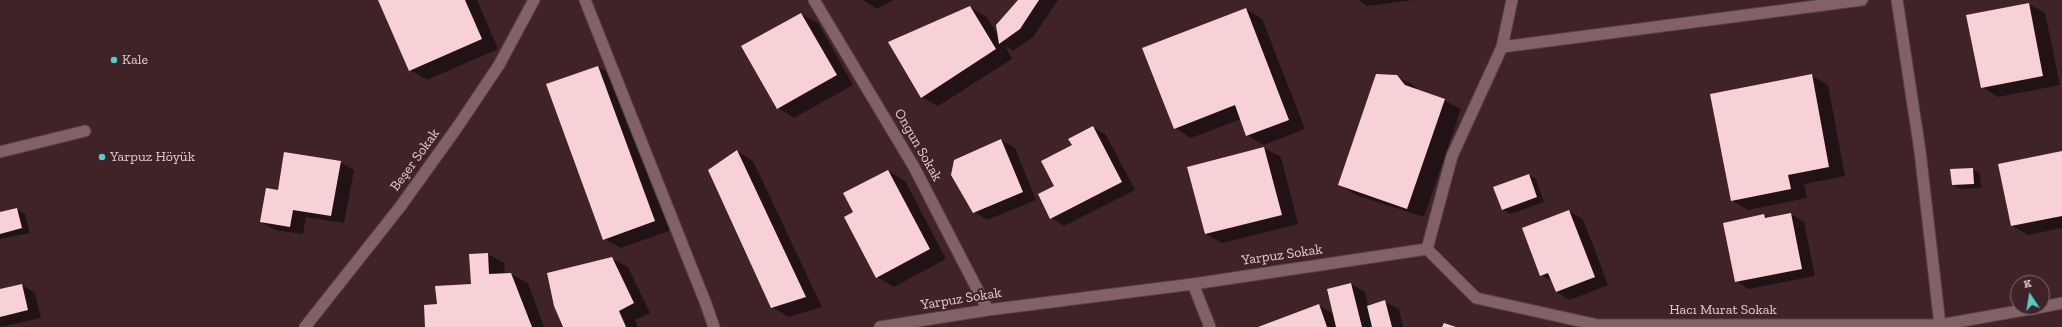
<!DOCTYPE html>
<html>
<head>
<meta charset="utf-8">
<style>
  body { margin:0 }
  #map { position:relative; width:2062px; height:327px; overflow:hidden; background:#3f2328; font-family:"Zilla Slab",serif }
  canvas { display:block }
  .north { position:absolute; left:2010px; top:275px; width:40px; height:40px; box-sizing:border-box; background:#3f2328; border:1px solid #7f676b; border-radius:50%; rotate:348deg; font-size:11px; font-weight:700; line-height:16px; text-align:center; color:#e0cdd0 }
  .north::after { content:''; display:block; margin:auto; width:14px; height:18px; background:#55cec5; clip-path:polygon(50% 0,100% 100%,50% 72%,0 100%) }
</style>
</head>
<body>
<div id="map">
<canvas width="2062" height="327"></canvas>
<div class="north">K</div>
</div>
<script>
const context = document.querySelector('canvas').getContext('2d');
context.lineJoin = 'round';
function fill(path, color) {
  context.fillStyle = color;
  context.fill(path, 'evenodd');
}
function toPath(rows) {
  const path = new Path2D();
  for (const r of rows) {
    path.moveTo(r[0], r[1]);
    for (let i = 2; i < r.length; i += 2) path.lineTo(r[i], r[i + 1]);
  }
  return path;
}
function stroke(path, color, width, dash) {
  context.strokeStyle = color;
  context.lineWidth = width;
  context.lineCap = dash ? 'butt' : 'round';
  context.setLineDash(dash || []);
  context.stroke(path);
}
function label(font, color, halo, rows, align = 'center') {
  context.font = font + ' "Zilla Slab",serif';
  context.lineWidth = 4;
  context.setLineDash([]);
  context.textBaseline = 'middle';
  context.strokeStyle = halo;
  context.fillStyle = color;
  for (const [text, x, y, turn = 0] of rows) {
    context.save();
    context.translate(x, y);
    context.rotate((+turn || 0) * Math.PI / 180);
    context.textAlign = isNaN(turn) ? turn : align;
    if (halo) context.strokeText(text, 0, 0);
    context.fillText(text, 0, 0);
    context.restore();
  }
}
const shadow = toPath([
  [379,0,477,0,498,49,427,80,410,70],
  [863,0,893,0,877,9],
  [1019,0,1058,0,1033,37,1013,51,1005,46,1012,59,938,106,921,97,970,7,987,17,999,37],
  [1358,0,1414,0,1367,6],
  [2029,4,2045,13,2060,85,1998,97,1982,87],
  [1246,9,1262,19,1305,129,1264,145,1247,135,1241,119,1191,138,1175,128],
  [801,14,818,23,853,85,794,118,778,108,743,46],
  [598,67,614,76,671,230,621,248,604,239],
  [1811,75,1828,85,1845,176,1804,184,1807,198,1748,210,1731,200],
  [1396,76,1413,85,1418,90,1444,100,1461,109,1424,217,1356,195,1340,185],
  [1093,127,1106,135,1135,190,1064,226,1051,218,1055,186,1073,146],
  [1001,140,1015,148,1036,200,987,220,974,212],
  [1264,148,1281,157,1298,224,1222,243,1206,234],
  [737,151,753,161,822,307,789,317,772,307],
  [2062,152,2062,228,2028,235,2011,225],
  [340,162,354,170,344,223,306,217,303,234,275,230,261,222,278,191],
  [1972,169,1980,173,1981,188,1960,189,1953,185],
  [888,171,905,181,946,259,894,287,877,277,855,213],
  [1529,175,1536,179,1544,202,1511,214,1503,210],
  [17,209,25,214,30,233,0,239,0,213],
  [1569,211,1583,219,1608,285,1570,300,1556,292,1553,282,1541,275],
  [1791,214,1804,222,1815,276,1749,289,1736,281,1764,216,1769,218],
  [488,254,504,263,505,274,511,274,528,283,544,327,426,327,438,305,472,285],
  [611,258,628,267,650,313,635,320,638,327,564,327,561,324,548,273],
  [1351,284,1365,292,1368,306,1385,302,1399,309,1403,327,1260,327,1318,305,1334,314],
  [22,285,35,293,41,318,0,327,0,290]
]);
const building = toPath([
  [378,0,465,0,482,39,409,71],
  [1018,0,1039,0,1020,29,999,44,996,25],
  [2029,3,2043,76,1981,88,1966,15],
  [970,6,996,49,921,98,888,42],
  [1246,8,1289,120,1246,136,1235,105,1174,129,1142,48],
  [801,13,837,75,777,109,741,46],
  [598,66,655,221,603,240,546,84],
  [1376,74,1397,75,1405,85,1445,99,1407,209,1338,185],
  [1812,74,1829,167,1788,175,1791,189,1731,201,1710,94],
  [1093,126,1122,182,1050,219,1038,194,1054,186,1041,161,1072,145,1068,139],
  [1001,139,1023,192,973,213,951,175,954,160],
  [1264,147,1282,215,1205,234,1187,167],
  [737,150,806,297,771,308,708,170],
  [2062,151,2062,216,2011,226,1998,164],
  [284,152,341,161,331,216,293,210,290,227,260,222,266,188,278,190],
  [1973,168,1974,184,1952,185,1950,169],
  [888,170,930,249,876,278,844,217,853,212,843,193],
  [1529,174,1537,197,1502,210,1493,187],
  [17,208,22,228,0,234,0,212],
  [1569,210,1595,277,1556,292,1548,273,1540,276,1522,228],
  [1791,213,1802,269,1735,282,1723,223,1764,214,1765,218],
  [488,253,489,274,511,273,532,327,425,327,424,305,437,304,435,286,471,284,469,254],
  [612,257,634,303,619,311,626,327,563,327,554,306,547,273],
  [1351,283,1362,327,1336,327,1327,289],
  [22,284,28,310,0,317,0,289],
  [1385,300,1392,327,1372,327,1367,306],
  [1319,304,1327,327,1258,327],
  [1444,323,1456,327,1442,327]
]);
const service = toPath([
  [0,152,85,131]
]);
const minor = toPath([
  [585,0,706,304,714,327],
  [814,0,914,167,988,310],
  [1897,0,1920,151,1940,325],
  [1502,47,1862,0],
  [1427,249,1476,298,1598,325,1940,325,2041,307],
  [1193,284,1210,327],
  [2042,307,2062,303],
  [305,327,400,207,456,129,499,65,534,0],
  [880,327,988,310,1193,284,1427,249,1452,156,1502,47,1512,0]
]);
const markers = [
  [114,60,4,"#55cec5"],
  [102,157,4,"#55cec5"]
];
const poiNames = [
  ["Kale",122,60],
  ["Yarpuz Höyük",110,157]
];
const streetNames = [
  ["Ongun Sokak",918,145,60],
  ["Beşer Sokak",415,160,-54],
  ["Yarpuz Sokak",1282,255,-8],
  ["Yarpuz Sokak",961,299,-9],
  ["Hacı Murat Sokak",1723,310]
];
fill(shadow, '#0007');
fill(building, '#f7d1d6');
stroke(service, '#594246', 13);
stroke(minor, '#594246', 13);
stroke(service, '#836267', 11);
stroke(minor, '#836267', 11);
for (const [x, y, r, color] of markers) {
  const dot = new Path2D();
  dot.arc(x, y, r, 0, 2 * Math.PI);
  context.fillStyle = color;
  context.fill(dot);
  stroke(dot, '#3f2328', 1.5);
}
label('14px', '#e0cdd0', '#3f2328', poiNames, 'left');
label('14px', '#e0cdd0', '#3f2328', streetNames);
</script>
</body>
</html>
